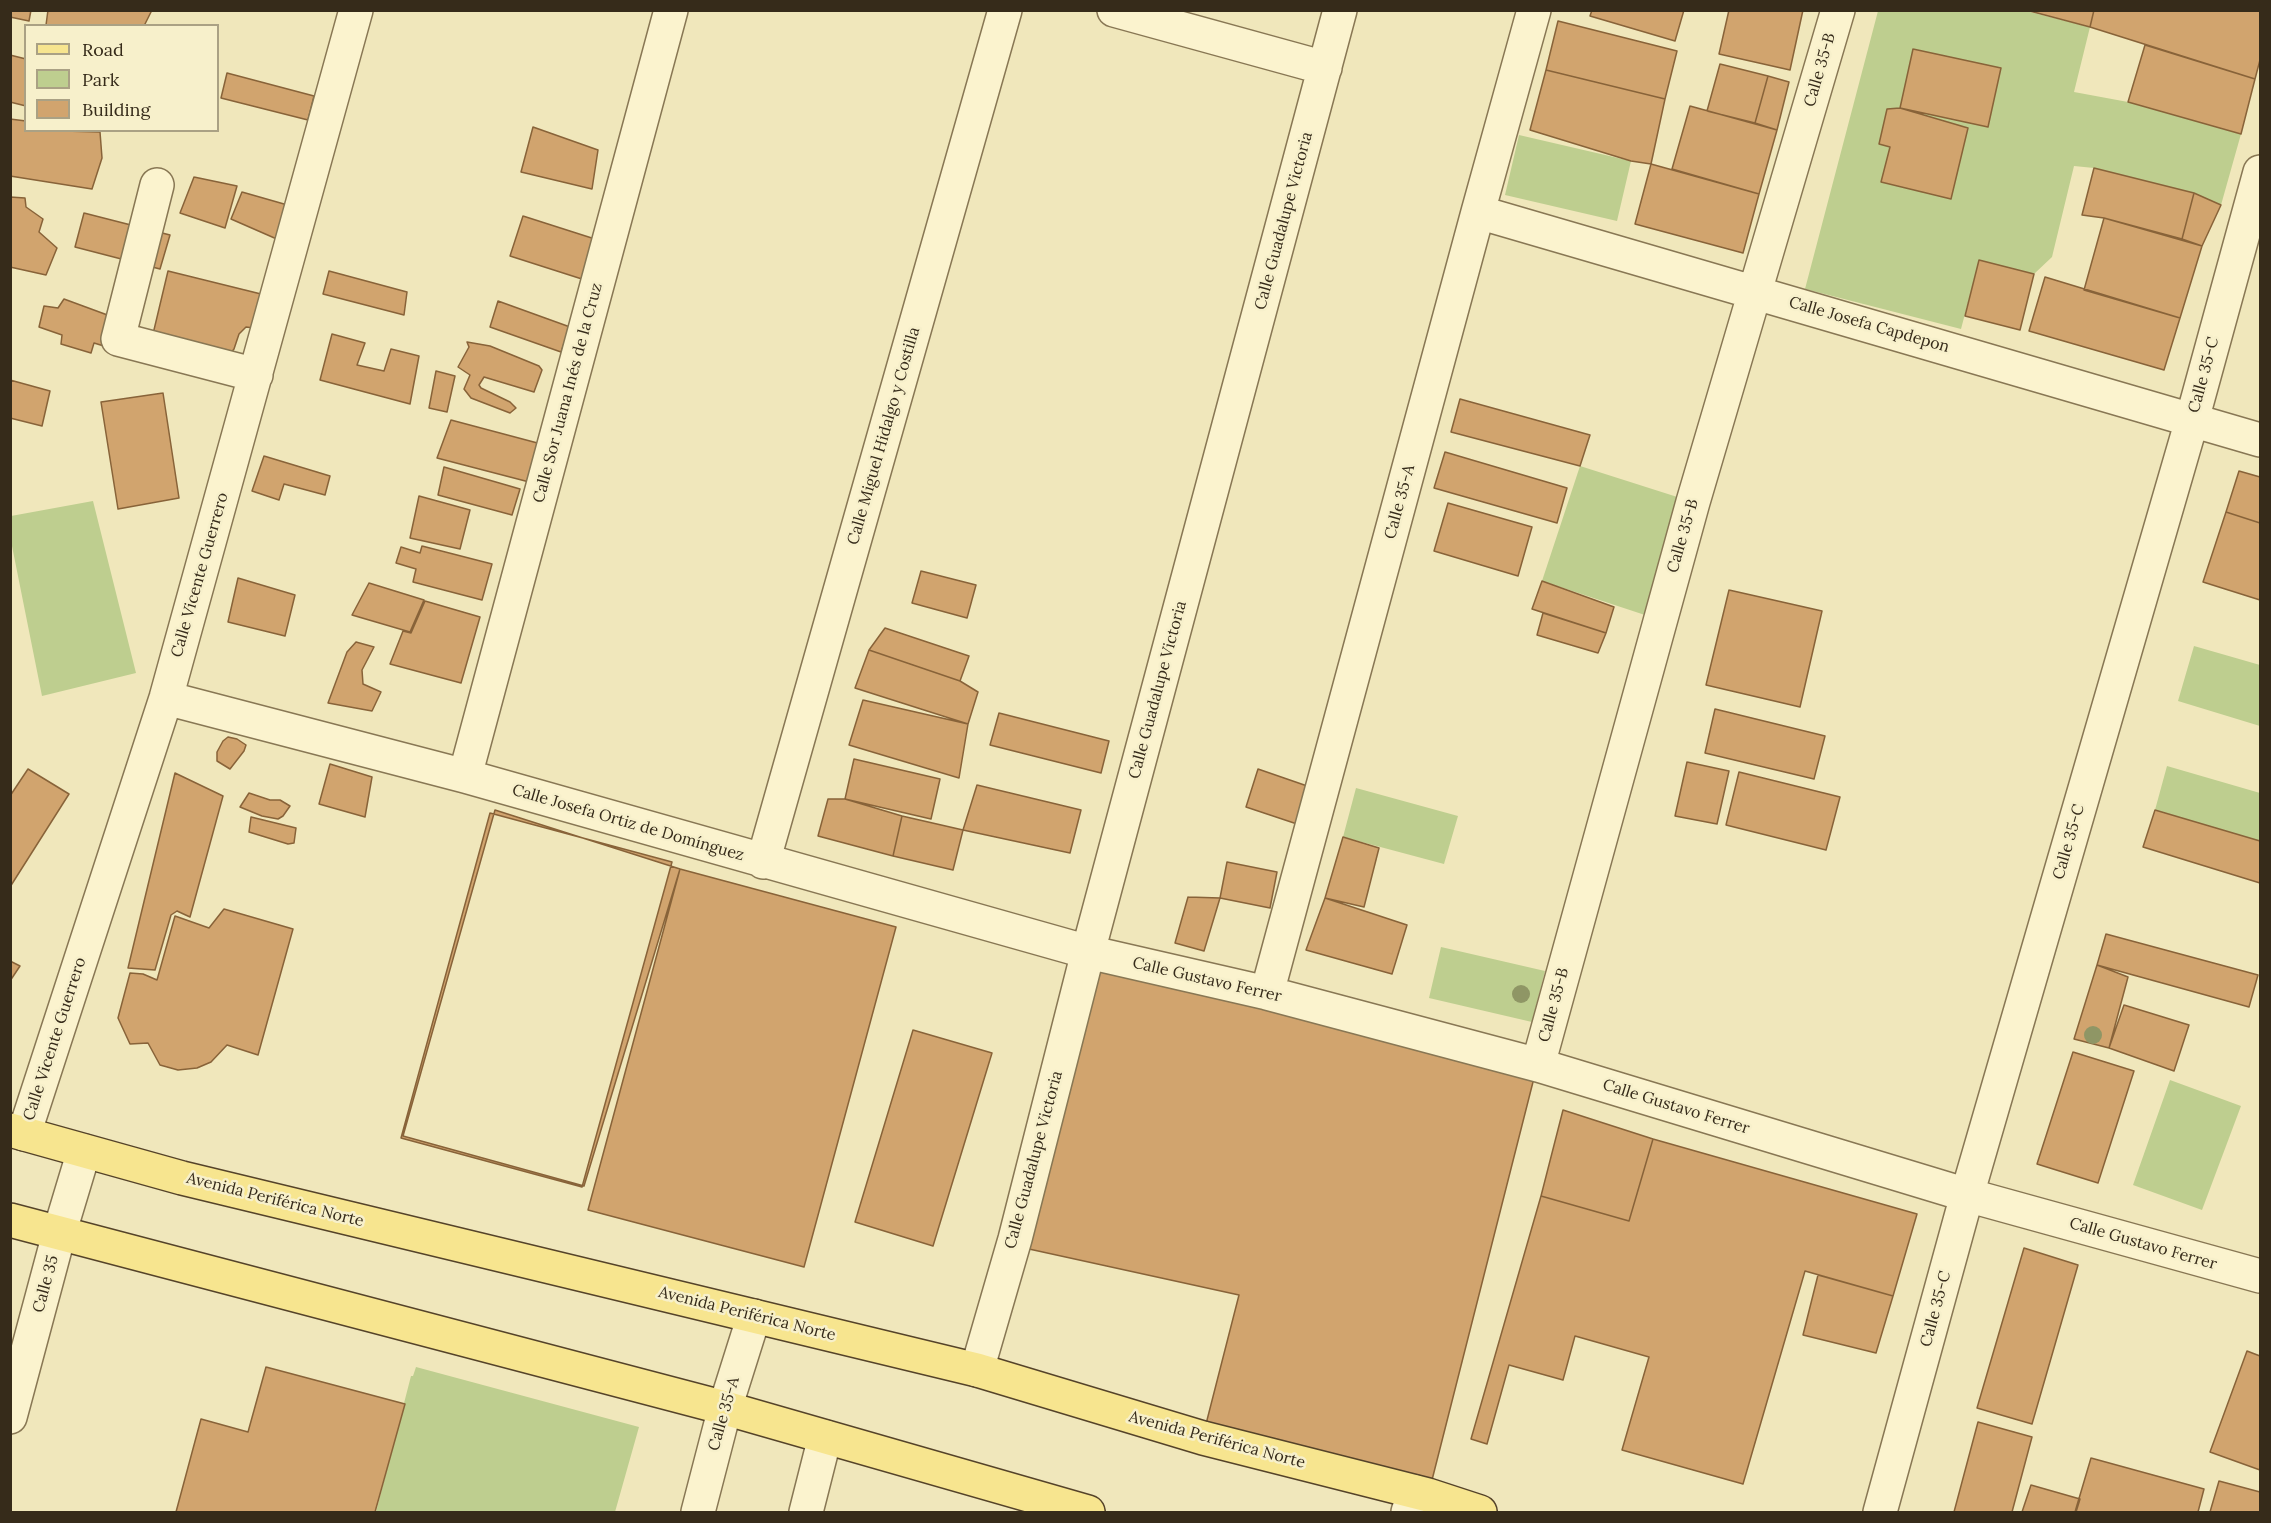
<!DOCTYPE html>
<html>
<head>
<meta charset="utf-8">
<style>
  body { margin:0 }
  #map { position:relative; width:2271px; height:1523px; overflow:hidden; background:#f0e7bb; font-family:Lora,serif }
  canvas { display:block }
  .frame { position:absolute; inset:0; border:12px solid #362b1a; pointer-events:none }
  .legend { position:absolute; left:24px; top:24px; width:195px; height:108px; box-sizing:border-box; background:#f7f0cb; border:2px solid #aaa184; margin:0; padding:8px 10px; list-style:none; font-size:18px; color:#362b1a }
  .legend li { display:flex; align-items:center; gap:12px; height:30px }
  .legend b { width:30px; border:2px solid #aaa184 }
</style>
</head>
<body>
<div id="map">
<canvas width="2271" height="1523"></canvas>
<div class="frame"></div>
<ul class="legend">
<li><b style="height:8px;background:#f7e58f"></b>Road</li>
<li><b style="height:16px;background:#bece8f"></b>Park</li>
<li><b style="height:16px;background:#d1a46e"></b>Building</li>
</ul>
</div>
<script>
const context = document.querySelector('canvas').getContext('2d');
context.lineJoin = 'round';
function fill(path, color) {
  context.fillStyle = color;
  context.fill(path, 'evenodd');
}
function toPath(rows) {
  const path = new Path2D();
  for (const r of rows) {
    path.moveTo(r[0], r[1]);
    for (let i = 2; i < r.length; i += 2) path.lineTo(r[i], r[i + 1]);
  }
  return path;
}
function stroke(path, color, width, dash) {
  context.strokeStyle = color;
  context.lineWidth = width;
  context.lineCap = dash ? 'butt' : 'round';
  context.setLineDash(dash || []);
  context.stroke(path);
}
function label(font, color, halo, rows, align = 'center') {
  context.font = font + ' Lora,serif';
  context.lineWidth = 5;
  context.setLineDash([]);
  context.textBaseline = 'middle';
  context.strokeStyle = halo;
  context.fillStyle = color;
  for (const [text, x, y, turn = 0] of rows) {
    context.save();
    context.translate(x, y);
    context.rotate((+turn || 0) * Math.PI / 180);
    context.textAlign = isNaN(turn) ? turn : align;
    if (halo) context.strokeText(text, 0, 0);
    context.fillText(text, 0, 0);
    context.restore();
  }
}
const green = toPath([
  [1878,11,2026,11,2090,27,2074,92,2128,102,2241,134,2221,205,2194,193,2094,168,2074,166,2052,257,2034,274,1979,261,1961,329,1805,289],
  [1519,135,1631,161,1617,221,1505,195],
  [1580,466,1693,502,1654,618,1542,581],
  [93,501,136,673,42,696,11,541,11,516],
  [2194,646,2260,665,2260,726,2178,701],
  [2167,766,2260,793,2260,841,2155,810],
  [1356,788,1458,816,1444,864,1343,837],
  [1441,947,1545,971,1532,1022,1429,998],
  [2170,1080,2241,1106,2202,1210,2133,1185],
  [416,1367,639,1427,615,1512,376,1512,411,1376,413,1376]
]);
const building = toPath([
  [10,10,31,10,29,21,10,17,10,10],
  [48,10,152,10,144,26,50,26,46,25,48,10],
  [1592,10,1684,10,1675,41,1590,16,1592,10],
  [1729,10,1803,10,1790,70,1719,54,1729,10],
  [2026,10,2094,10,2090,27,2026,10],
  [2094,10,2260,10,2260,60,2255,79,2090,27,2094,10],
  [1558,21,1677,51,1665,99,1546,70,1558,21],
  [2145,45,2255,79,2241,134,2128,102,2145,45],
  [1913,49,2001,68,1988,127,1900,108,1913,49],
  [10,55,26,59,26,106,10,102,10,55],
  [1720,64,1768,76,1755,123,1707,111,1720,64],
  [1546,70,1665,99,1651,164,1631,161,1530,130,1546,70],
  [227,73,314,96,308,120,221,98,227,73],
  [1768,76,1789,82,1777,130,1755,123,1768,76],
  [1690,106,1777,130,1759,194,1672,169,1690,106],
  [1900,108,1968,128,1951,199,1881,182,1890,147,1879,144,1887,109,1900,108],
  [10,119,26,121,26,130,100,132,102,158,92,189,10,176,10,119],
  [533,127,598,150,592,189,521,172,533,127],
  [1651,164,1759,194,1743,253,1635,224,1651,164],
  [2094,168,2194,193,2182,239,2104,218,2082,215,2094,168],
  [194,177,237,186,225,228,180,213,194,177],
  [242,192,291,206,279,240,231,219,242,192],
  [2194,193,2221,205,2202,246,2182,239,2194,193],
  [10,197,25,198,26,207,43,219,39,232,57,248,46,275,10,267,10,197],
  [84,213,170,235,160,269,75,247,84,213],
  [523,216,598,240,585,280,510,256,523,216],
  [2104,218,2202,246,2180,318,2084,290,2104,218],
  [1979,260,2034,274,2020,330,1965,316,1979,260],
  [168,271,261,294,254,328,246,327,239,334,234,349,226,359,153,334,168,271],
  [329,271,407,292,404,315,323,294,329,271],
  [2045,277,2180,318,2164,370,2029,331,2045,277],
  [64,299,140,327,127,353,94,343,91,353,61,344,62,335,39,327,44,306,58,308,64,299],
  [498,301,570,327,561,352,490,327,498,301],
  [332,334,365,343,357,365,384,371,391,349,419,356,410,404,320,380,332,334],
  [467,342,490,346,539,366,542,370,534,392,484,377,479,385,481,388,510,402,516,408,510,413,471,398,464,389,470,375,458,367,469,347,467,342],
  [436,371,455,376,447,412,429,408,436,371],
  [10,380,50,391,42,426,10,418,10,380],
  [163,393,179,498,118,509,101,402,163,393],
  [1460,399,1590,435,1580,466,1451,432,1460,399],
  [451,420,545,445,533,483,437,458,451,420],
  [1445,452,1567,488,1557,523,1434,488,1445,452],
  [264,456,330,476,325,495,284,484,279,500,252,491,264,456],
  [444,467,520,489,512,515,438,495,444,467],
  [2239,471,2260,477,2260,523,2226,512,2239,471],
  [419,496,470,510,460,549,410,538,419,496],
  [1448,503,1532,527,1518,576,1434,551,1448,503],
  [2226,512,2260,523,2260,600,2203,582,2226,512],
  [422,546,492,564,482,600,413,582,416,569,396,563,401,547,420,553,422,546],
  [921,571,976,585,967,618,912,603,921,571],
  [238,578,295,595,285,636,228,622,238,578],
  [1542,581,1614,607,1606,633,1532,609,1542,581],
  [369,583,424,600,410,632,352,615,369,583],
  [1729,590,1822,611,1800,707,1706,685,1729,590],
  [425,601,480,617,461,683,390,664,403,631,411,633,425,601],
  [1543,613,1606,633,1598,653,1537,635,1543,613],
  [885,628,969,656,960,681,869,650,885,628],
  [356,642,374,647,362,670,363,684,381,692,372,711,328,703,347,652,356,642],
  [869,650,960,681,978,692,968,724,855,688,869,650],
  [863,700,968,724,959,778,849,745,863,700],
  [1715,709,1825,736,1814,779,1705,753,1715,709],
  [999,713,1109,741,1101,773,990,745,999,713],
  [228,737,237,739,246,745,244,751,230,769,217,761,217,752,223,741,228,737],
  [854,759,940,779,931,819,845,799,854,759],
  [1687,762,1729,771,1717,824,1675,816,1687,762],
  [330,764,372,777,365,817,319,804,330,764],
  [28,769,69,794,10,887,10,796,28,769],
  [1258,769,1313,788,1300,825,1246,807,1258,769],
  [1739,772,1840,797,1826,850,1726,825,1739,772],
  [175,773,223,796,190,917,177,911,171,915,155,970,128,968,175,773],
  [977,785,1081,810,1070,853,963,830,977,785],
  [249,793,270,800,280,800,290,806,283,816,278,819,262,816,240,807,249,793],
  [828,799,845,799,902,816,893,856,818,836,828,799],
  [495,810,680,869,584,1186,403,1136,495,810],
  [2155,810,2260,841,2260,883,2143,847,2155,810],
  [490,813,672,862,582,1187,401,1138,490,813],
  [902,816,963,830,953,870,893,856,902,816],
  [251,817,296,828,294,843,288,844,249,832,251,817],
  [1343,837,1379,848,1364,907,1325,898,1343,837],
  [1227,862,1277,872,1270,908,1220,898,1227,862],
  [680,869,896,927,804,1267,588,1210,680,869],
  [1188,897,1220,898,1204,951,1175,943,1188,897],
  [1325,898,1407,925,1392,974,1306,950,1325,898],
  [224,909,293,929,258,1055,227,1045,211,1062,197,1068,178,1070,160,1065,148,1043,130,1044,118,1018,130,973,143,974,157,980,175,916,209,928,224,909],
  [2106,934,2258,975,2249,1007,2097,965,2106,934],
  [10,961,20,966,10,981,10,961],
  [1102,963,1534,1078,1432,1480,1206,1424,1239,1295,1029,1249,1102,963],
  [2097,965,2128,977,2109,1048,2074,1039,2097,965],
  [2124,1005,2189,1025,2174,1071,2109,1048,2124,1005],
  [913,1030,992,1053,933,1246,855,1222,913,1030],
  [2073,1052,2134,1071,2098,1183,2037,1164,2073,1052],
  [1563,1110,1653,1139,1629,1221,1541,1196,1563,1110],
  [1653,1139,1917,1214,1893,1296,1805,1271,1743,1484,1622,1450,1649,1357,1575,1336,1563,1380,1509,1365,1487,1444,1471,1439,1541,1196,1629,1221,1653,1139],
  [2024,1248,2078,1265,2032,1424,1977,1408,2024,1248],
  [1818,1275,1893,1296,1876,1353,1803,1335,1818,1275],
  [2247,1351,2260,1356,2260,1470,2210,1452,2247,1351],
  [266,1367,405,1404,375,1512,176,1512,201,1419,248,1432,266,1367],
  [1978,1422,2032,1437,2012,1512,1954,1512,1978,1422],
  [2091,1458,2204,1489,2198,1512,2075,1512,2091,1458],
  [2219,1481,2260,1492,2260,1512,2210,1512,2219,1481],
  [2031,1485,2080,1499,2076,1512,2022,1512,2031,1485]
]);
const minor = toPath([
  [1114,10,1325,68],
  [157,185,118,339,256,375],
  [1478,212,2260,440],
  [166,698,465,776,1088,952,1267,993,1538,1065,1967,1195,2260,1276],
  [465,776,671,10],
  [763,862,1005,10],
  [1267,993,1478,212,1534,10],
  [1538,1065,1693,502,1838,10],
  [24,1134,166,698,356,10],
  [977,1370,1015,1239,1088,952,1340,10],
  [10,1417,59,1234,84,1151],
  [698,1512,725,1408,754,1316],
  [806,1512,825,1437],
  [1408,1512,1415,1492],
  [1880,1512,1967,1195,2192,420,2260,172]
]);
const major = toPath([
  [10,1130,182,1178,977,1370,1203,1438,1428,1495,1480,1512],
  [10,1220,725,1408,1088,1512]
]);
const trees = [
  [1521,994],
  [2093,1035]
];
const streetNames = [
  ["Calle 35-B",1820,70,-74],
  ["Calle Guadalupe Victoria",1284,221,-75],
  ["Calle Josefa Capdepon",1869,325,16],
  ["Calle 35-C",2204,375,-75],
  ["Calle Sor Juana Inés de la Cruz",568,393,-75],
  ["Calle Miguel Hidalgo y Costilla",884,436,-74],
  ["Calle 35-A",1400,502,-75],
  ["Calle 35-B",1683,536,-74],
  ["Calle Vicente Guerrero",200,575,-74],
  ["Calle Guadalupe Victoria",1158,690,-75],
  ["Calle Josefa Ortiz de Domínguez",628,823,16],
  ["Calle 35-C",2069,842,-74],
  ["Calle Gustavo Ferrer",1207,980,13],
  ["Calle 35-B",1554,1005,-75],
  ["Calle Vicente Guerrero",55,1039,-72],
  ["Calle Gustavo Ferrer",1676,1107,17],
  ["Calle Guadalupe Victoria",1034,1160,-75],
  ["Avenida Periférica Norte",275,1200,14],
  ["Calle Gustavo Ferrer",2143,1244,16],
  ["Calle 35",46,1284,-75],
  ["Calle 35-C",1936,1309,-75],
  ["Avenida Periférica Norte",747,1314,14],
  ["Calle 35-A",724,1414,-74],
  ["Avenida Periférica Norte",1217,1440,15]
];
fill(green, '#bece8f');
fill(building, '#d1a46e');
stroke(building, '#886339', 1.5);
stroke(minor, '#887754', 36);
stroke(major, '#554329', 36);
stroke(minor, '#fbf3ce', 33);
stroke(major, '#f7e58f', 33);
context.fillStyle = '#8f9665';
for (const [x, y] of trees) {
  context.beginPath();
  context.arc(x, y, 9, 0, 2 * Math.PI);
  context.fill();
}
label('16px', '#362b1a', '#f7f0cb', streetNames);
</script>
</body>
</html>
